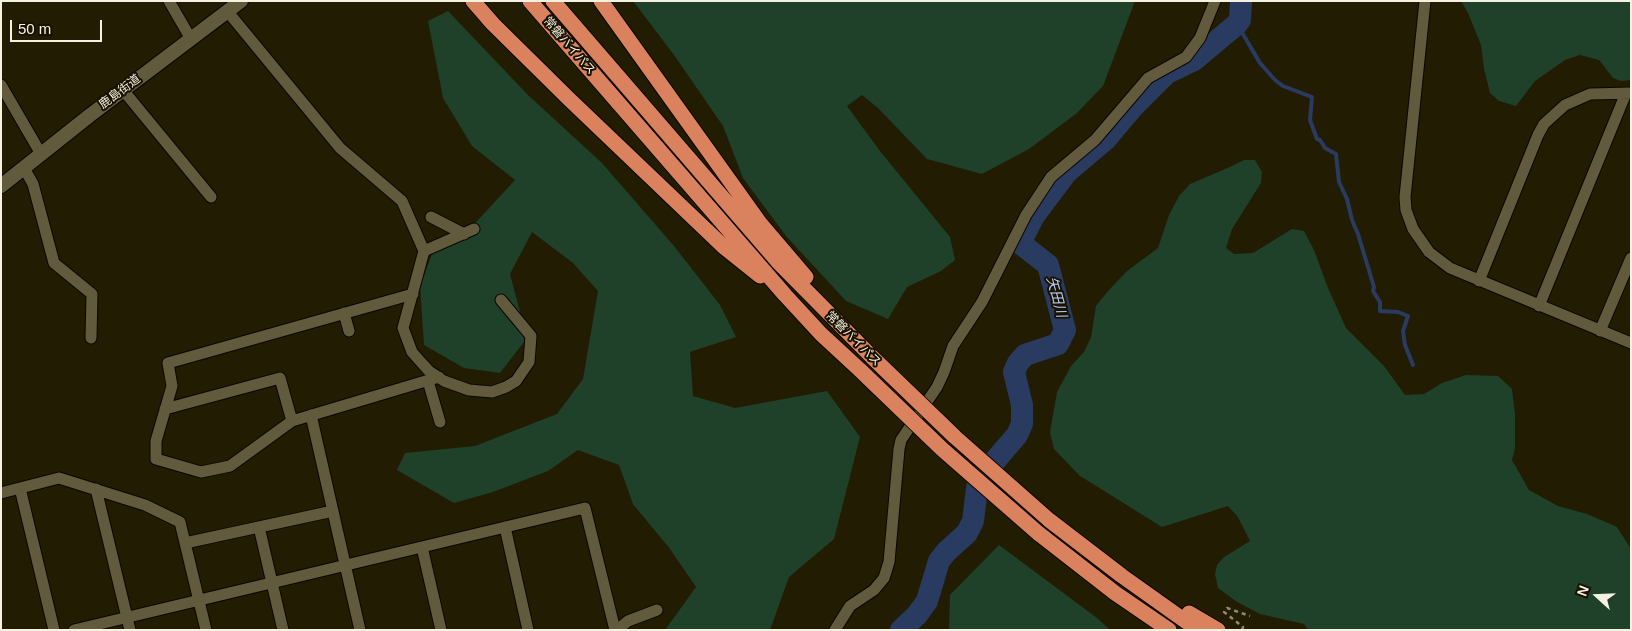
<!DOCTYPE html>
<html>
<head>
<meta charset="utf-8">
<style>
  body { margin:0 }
  #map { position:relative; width:1632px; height:631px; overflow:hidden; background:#221c02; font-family:Arial,sans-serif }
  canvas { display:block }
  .frame { position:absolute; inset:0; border:2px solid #f6f2e1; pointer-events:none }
  .north { position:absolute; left:1572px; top:571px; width:50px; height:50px; -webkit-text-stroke:4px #191200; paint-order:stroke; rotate:290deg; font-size:14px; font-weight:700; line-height:20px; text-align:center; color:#f6f2e1 }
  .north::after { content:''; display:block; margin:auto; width:18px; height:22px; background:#f6f2e1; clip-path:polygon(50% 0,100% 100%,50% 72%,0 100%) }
  .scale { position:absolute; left:10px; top:20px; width:92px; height:22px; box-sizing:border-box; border:2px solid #f6f2e1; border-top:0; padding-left:6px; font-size:15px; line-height:18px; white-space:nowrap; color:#f6f2e1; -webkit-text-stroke:4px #191200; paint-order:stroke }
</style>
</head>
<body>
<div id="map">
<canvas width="1632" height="631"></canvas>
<div class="frame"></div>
<div class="north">N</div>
<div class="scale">50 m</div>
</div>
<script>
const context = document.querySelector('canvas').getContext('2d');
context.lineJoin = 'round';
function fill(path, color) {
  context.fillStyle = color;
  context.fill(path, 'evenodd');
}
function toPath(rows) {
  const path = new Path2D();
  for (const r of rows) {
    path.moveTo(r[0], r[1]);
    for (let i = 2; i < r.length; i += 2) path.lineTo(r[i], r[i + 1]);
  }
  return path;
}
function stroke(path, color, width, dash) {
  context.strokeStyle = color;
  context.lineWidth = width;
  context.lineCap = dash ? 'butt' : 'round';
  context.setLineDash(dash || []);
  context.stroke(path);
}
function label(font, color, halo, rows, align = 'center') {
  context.font = font + ' Arial,"Noto Sans JP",sans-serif';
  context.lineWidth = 4;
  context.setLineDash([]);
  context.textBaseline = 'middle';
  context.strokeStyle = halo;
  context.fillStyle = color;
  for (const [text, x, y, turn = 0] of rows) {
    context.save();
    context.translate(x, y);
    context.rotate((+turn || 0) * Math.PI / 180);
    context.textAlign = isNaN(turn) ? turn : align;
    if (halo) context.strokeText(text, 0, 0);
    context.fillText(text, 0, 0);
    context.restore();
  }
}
const green = toPath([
  [633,1,1135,1,1103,86,1077,113,1029,149,982,174,927,159,878,108,862,95,847,106,880,151,950,237,955,260,941,271,907,287,888,319,846,301,786,236,743,178,723,126,674,55],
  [1461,1,1631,1,1631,80,1621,81,1613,78,1599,60,1580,55,1565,60,1535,81,1516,106,1499,101,1490,93,1484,69,1481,45,1468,13],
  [448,11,528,95,602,163,674,246,720,305,736,337,690,352,693,396,735,408,827,391,860,437,834,539,789,577,770,630,665,630,696,587,670,549,633,504,619,465,578,450,548,471,493,492,454,503,397,470,405,453,475,446,557,414,583,379,598,291,573,263,532,232,510,274,527,338,500,373,464,368,424,345,420,286,438,238,467,232,515,180,472,146,443,98,428,21],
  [1244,160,1255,160,1262,172,1261,183,1232,229,1226,248,1234,254,1253,253,1292,229,1304,231,1314,250,1328,288,1346,328,1384,366,1405,395,1424,394,1442,383,1466,375,1498,376,1512,389,1515,414,1515,448,1512,460,1529,490,1558,506,1587,514,1617,527,1631,549,1631,630,1308,630,1304,624,1260,614,1237,602,1218,588,1215,574,1217,565,1224,557,1250,541,1238,517,1228,506,1162,527,1080,476,1054,449,1050,432,1057,392,1071,366,1084,352,1091,337,1096,306,1108,291,1127,271,1158,248,1169,215,1179,196,1190,184,1230,167],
  [999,545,1097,618,1110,630,949,630,950,595]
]);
const stream = toPath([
  [1237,24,1260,63,1275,80,1283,86,1312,97,1310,120,1317,139,1320,140,1325,148,1336,154,1339,182,1347,199,1352,220,1358,234,1374,287,1373,291,1380,302,1380,311,1398,312,1408,316,1403,331,1405,345,1413,365]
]);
const river = toPath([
  [901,630,917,615,927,601,939,561,946,552,967,533,973,521,977,488,981,477,1017,435,1022,424,1022,405,1014,372,1018,363,1025,355,1058,344,1065,330,1048,265,1020,243,1034,216,1067,172,1106,139,1133,107,1167,73,1194,60,1237,24,1240,20,1241,1]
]);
const path = toPath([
  [1242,630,1243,627,1224,612,1227,608,1250,616]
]);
const minor = toPath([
  [169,1,191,39],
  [1425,1,1405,197,1406,210,1413,229,1429,252,1450,268,1631,343],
  [228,12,340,148,402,201,424,251,403,328,412,352,419,360,429,371,444,381,469,390,492,392,506,387,516,381,529,362,531,336,501,300],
  [1,85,41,154],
  [123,90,211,197],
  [24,168,33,184,54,263,92,294,91,338],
  [431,217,464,234],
  [424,251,474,229],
  [1479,281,1538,135,1544,124,1565,105,1590,94,1631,93],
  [413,294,168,363,172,386,156,441,156,459,201,472,230,466,292,421,439,377],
  [1539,306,1626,93],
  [344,313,349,331],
  [1600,331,1631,258],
  [428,381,440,422],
  [165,409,280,378,292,421],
  [311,415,360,630],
  [20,488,54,630],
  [96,489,130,630],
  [1,493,59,478,145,505,180,522,206,630],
  [259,527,283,630],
  [505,527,528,630],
  [185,543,333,511],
  [422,547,441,630],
  [74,630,585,508,615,630],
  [617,630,628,621,657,610],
  [835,630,850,606,874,590,884,578,889,562,899,449,901,440,937,387,944,372,953,346,982,302,1026,215,1051,177,1095,140,1148,78,1186,57,1200,38,1215,1]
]);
const tertiary = toPath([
  [1,186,89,116,241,1]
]);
const trunk = toPath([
  [473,1,493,24,569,99,725,248,760,276],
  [530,1,785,295,821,334,861,371],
  [553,1,780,264,873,358],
  [601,1,760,223,806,277],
  [1049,520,1122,576,1198,630],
  [1038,533,1115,593,1169,630],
  [1189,613,1218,630]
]);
const trunkBridge = toPath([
  [873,358,955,437,1049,520],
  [861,371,942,449,1038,533]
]);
const streetNames = [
  ["常磐バイパス",569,46,49],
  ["鹿島街道",120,92,-37],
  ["常磐バイパス",853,339,45]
];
const waterNames = [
  ["矢田川",1056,297,75]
];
fill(green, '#1f4029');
stroke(stream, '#293b60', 4);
stroke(river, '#293b60', 22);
stroke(minor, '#0c0600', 13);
stroke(tertiary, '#0c0600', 16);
stroke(trunk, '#0c0600', 17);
stroke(path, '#918c77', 2.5, [4, 4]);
stroke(minor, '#615a3d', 11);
stroke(tertiary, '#615a3d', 14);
stroke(trunk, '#da825e', 15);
stroke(trunkBridge, '#0c0600', 17, []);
stroke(trunkBridge, '#da825e', 15);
label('12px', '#f6f2e1', '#191200', streetNames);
label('italic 14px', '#b8cdf4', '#191200', waterNames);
</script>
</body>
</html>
